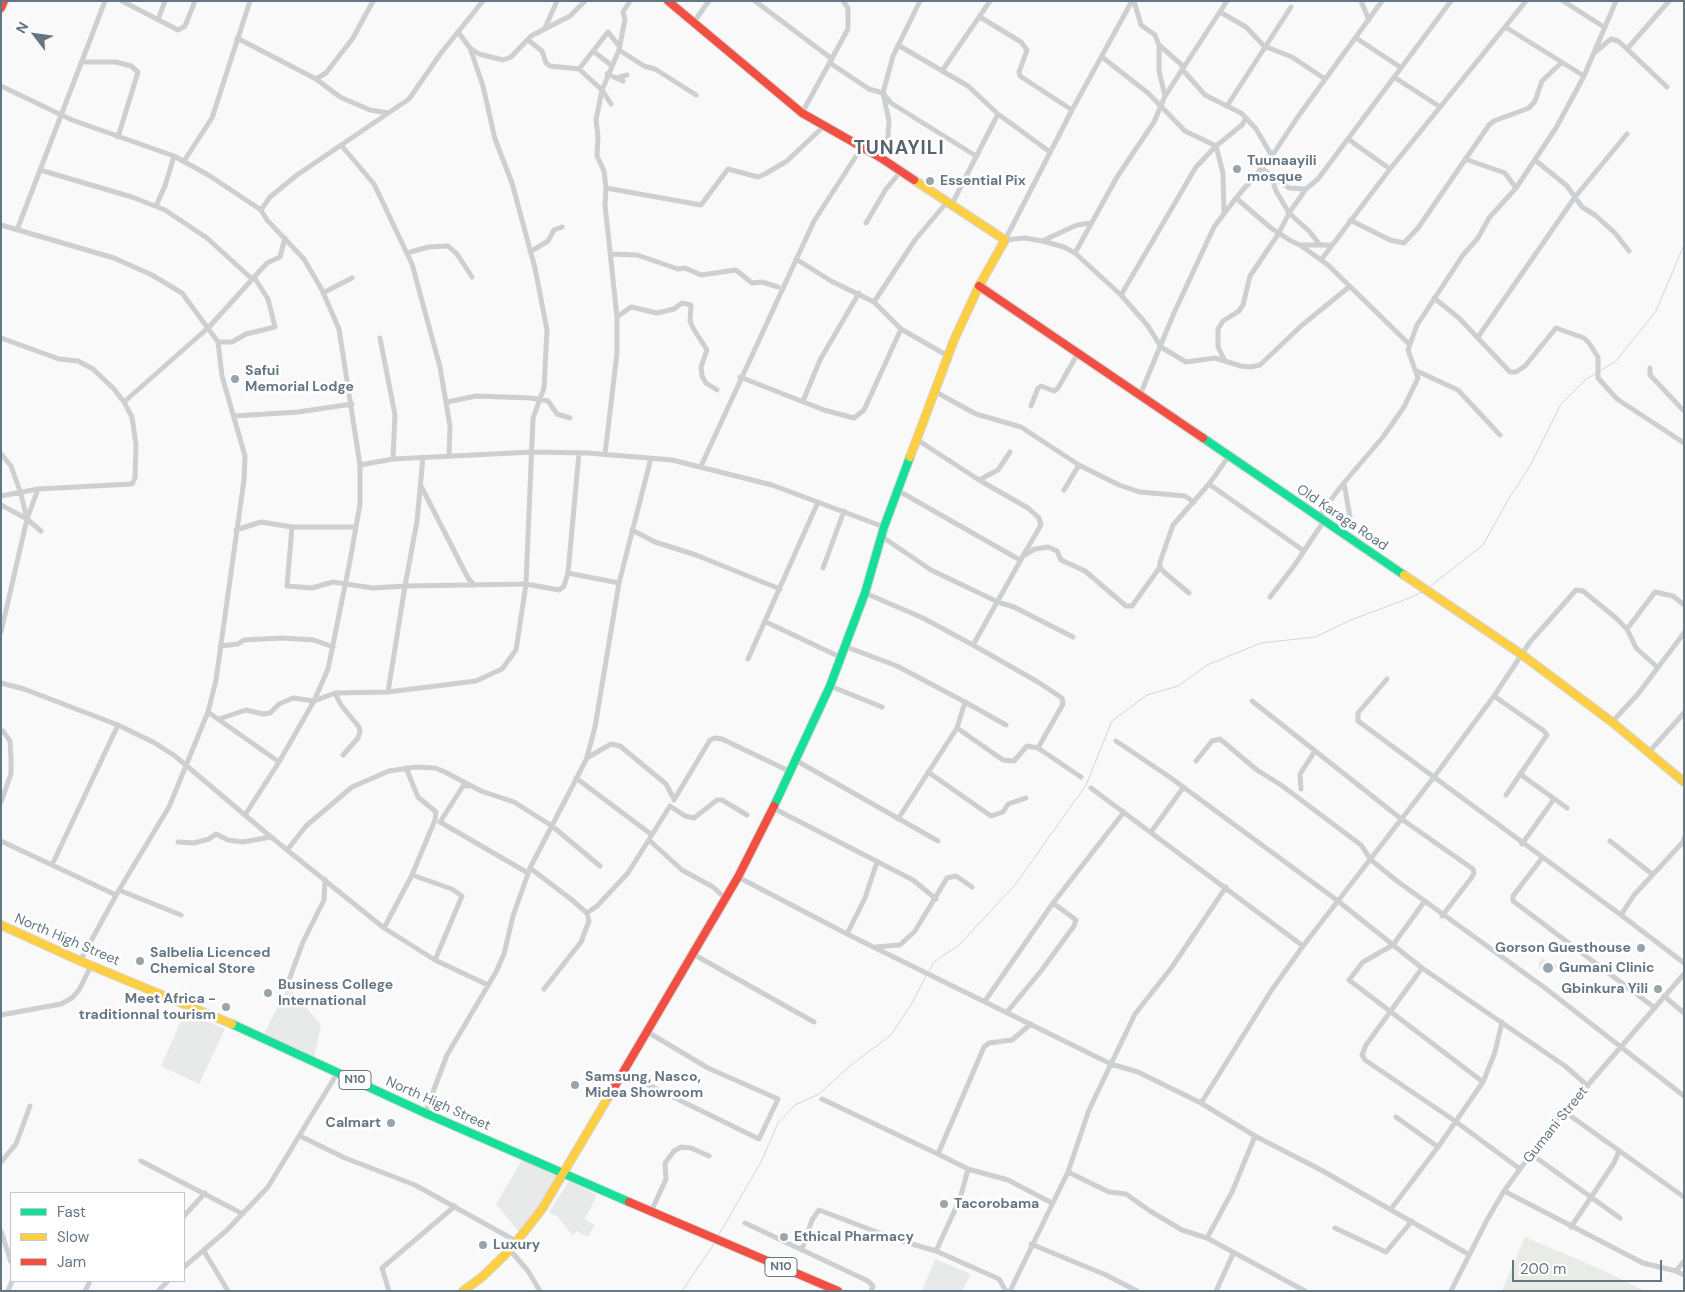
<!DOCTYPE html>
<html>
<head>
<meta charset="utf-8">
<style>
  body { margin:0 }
  #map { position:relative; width:1685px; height:1292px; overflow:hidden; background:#f9f9f9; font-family:"DM Sans",sans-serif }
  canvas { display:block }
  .frame { position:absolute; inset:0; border:2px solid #657683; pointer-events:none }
  .legend { position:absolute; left:10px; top:1192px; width:175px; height:90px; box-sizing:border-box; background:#fff; border:1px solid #c1c8cd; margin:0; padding:6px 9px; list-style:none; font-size:15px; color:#657683 }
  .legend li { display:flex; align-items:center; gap:10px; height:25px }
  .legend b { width:25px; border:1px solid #c1c8cd }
  .north { position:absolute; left:10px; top:10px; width:50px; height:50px; -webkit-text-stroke:4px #fff; paint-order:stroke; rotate:300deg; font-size:14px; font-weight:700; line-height:20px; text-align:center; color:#657683 }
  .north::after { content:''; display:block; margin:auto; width:18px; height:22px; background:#657683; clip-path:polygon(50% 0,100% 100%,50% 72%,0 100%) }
  .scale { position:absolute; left:1512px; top:1260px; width:150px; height:22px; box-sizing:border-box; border:2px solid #657683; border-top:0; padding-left:6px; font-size:15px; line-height:18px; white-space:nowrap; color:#657683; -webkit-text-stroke:4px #fff; paint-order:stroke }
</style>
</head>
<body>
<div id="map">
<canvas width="1685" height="1292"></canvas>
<div class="frame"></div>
<ul class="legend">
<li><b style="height:6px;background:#16e098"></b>Fast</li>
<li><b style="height:6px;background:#ffcf43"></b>Slow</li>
<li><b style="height:6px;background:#f24e42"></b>Jam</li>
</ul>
<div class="north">N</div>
<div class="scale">200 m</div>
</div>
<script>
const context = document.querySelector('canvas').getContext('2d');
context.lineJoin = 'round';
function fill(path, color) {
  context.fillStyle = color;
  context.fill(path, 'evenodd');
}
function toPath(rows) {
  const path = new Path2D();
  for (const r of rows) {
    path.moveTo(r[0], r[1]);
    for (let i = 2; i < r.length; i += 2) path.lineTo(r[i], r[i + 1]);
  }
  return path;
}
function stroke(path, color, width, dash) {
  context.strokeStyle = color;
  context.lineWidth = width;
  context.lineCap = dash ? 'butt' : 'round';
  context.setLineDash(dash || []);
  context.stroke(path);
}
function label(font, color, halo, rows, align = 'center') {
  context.font = font + ' "DM Sans",sans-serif';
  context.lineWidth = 5;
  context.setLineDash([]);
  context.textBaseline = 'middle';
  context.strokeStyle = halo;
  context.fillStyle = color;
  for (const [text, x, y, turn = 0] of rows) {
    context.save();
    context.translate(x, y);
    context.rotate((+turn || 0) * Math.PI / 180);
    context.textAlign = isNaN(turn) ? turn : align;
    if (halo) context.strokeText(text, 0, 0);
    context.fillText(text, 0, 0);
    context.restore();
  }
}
const built = toPath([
  [1542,958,1551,965,1553,963,1557,966,1550,975,1544,970,1543,971,1539,968,1540,967,1538,964],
  [288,986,321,1025,314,1058,264,1034],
  [185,1012,225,1029,199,1084,161,1066],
  [522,1160,561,1176,544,1204,520,1233,496,1204],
  [569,1181,597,1195,585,1219,595,1225,588,1237,576,1231,573,1236,558,1217,549,1212],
  [935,1259,971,1274,962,1291,922,1291]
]);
const green = toPath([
  [1525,1237,1607,1272,1645,1291,1502,1291]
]);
const stream = toPath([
  [1600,371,1616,361,1656,311,1684,245],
  [1428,588,1483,545,1508,500,1531,464,1561,404,1585,380,1596,373],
  [929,971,934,962,959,945,1015,885,1086,785,1112,721,1147,695,1178,686,1207,665,1261,643,1315,637,1351,620,1412,597,1423,591],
  [718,1236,761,1162,778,1123,795,1105,819,1094,851,1065,891,1035,912,1003,927,974],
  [682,1291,714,1244]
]);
const street = toPath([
  [122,1,178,30,185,26,195,1],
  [755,1,832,59],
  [1134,1,1141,25,1155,35,1159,45,1183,66],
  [1227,1,1165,96,1154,122,1117,177,1075,253,1121,295,1148,326,1161,347,1186,362,1215,358,1241,366,1251,367,1260,365,1301,326,1349,287],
  [1361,1,1369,20],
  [1563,1,1604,27],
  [1220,12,1246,27,1264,46,1292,57,1325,79],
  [980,17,1021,42,1027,50,1019,72,1020,76,1072,110],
  [158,20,165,1],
  [693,23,709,1],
  [545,28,557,1],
  [1507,28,1584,76],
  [237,38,316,79,340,97,370,110,388,113],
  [1356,38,1400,67],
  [528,40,542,51,546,63,550,66,579,69,602,90,611,104],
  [898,45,968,86,998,114,1050,152],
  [1159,45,1159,71,1165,96],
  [470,48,479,54,503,60,511,57,531,36,570,16,585,1],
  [1627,49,1667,87],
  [619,50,644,66,655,69,696,95],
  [593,51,611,65],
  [1594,53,1611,39,1618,41,1627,49,1669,1],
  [1102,57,1148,93,1185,131,1216,146,1223,173,1224,214],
  [81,62,116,62,131,66,138,72,118,137],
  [830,63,869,89,883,93,891,103,976,156],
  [579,69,608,32,619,46],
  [1182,69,1205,95,1241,113,1246,118,1256,129,1272,156],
  [942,71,990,1],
  [607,74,623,81],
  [1394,77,1440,107],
  [617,78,627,75],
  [316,79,326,73,353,38,373,1],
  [1,86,72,120,174,156,210,176,261,210,267,220,304,259,322,290,339,329,360,465,360,504,350,561,328,669,314,701,279,762,245,815],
  [1227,106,1291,7],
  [802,113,848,29,848,8,843,1],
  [1348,139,1390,169],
  [341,145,374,184,412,264,440,367,450,426,449,455],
  [881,158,888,136,889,121,883,93,893,56,920,1],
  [1465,159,1505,173,1516,188],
  [1535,160,1567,186,1582,207,1595,215,1615,233,1629,251],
  [184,161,212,118,250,1],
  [1261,168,1271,175,1276,191,1289,213,1310,232,1320,245],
  [40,170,132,197,165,210,207,238,252,279],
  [1271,175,1289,188,1306,189],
  [606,188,701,205,728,169,758,177,765,174,787,161,824,126],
  [1236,198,1271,228,1291,241,1300,245,1331,245],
  [156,206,165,186,174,156],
  [261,210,270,197,297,175,409,99,441,53,483,1],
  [1350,220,1390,240,1404,243,1418,228,1489,125,1494,121,1529,108,1535,101,1542,81,1561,63],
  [866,223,886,189,901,171],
  [1,225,114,258,152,275,182,293,218,342,222,376,245,456,244,480,216,680,208,712,169,807,119,890,80,961],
  [17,230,105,1],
  [1042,241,1077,225,1091,223],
  [1300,245,1328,265,1409,344],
  [530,252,548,241,554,230,562,227],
  [407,253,428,247,448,246,457,254,472,277],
  [1075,253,1064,247,1042,241,1025,238,1005,240,1072,110,1132,1],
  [612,254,637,255,678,269,685,268,701,275,736,270,752,283,762,282,778,287],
  [796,259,831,281,874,302,915,240,947,202,953,202,998,114],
  [1321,260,1390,169,1526,1],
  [323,293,352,278],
  [1121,295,1196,167,1216,146,1242,125,1246,118],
  [1434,298,1459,318,1510,372,1516,372,1525,366,1556,328,1584,338,1589,343,1598,357,1598,378,1617,399,1684,443],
  [874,302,901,329],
  [617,317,631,307,657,313,674,309,682,303,691,305,690,321,693,328,707,350,701,367,702,376,706,383,717,390],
  [1478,337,1575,197,1627,134],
  [1,338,59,359,78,361,93,369,114,389,124,402,132,417,136,445,135,478,132,484,38,489,1,496],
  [380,338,395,415,393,459],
  [218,342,232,342,246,334,275,327,268,299,254,277],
  [1224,359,1218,347,1218,329,1223,321,1239,311,1243,305,1250,276,1279,233,1289,213,1306,189,1318,179,1451,1],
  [1650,368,1650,375,1684,411],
  [1417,371,1458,390,1500,435],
  [740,377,824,410,854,418,864,410,901,329,948,356],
  [934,391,976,414,1021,427,1079,465,1119,485,1140,492,1185,496,1194,502],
  [1140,395,1174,313,1214,227,1236,198,1272,156,1297,118,1382,1],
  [803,401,820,360,859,293],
  [124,402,209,327,267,263,280,257,285,238],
  [447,402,476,396,531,398,548,401,557,414,570,418],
  [1031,406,1038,388,1041,386,1054,391,1058,388,1078,353],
  [234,416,298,412,352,404],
  [916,439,979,480,1028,508,1039,518,1041,525,1024,554],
  [1,454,11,466,21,494,27,519],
  [605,454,617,353,617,317,605,205,606,188,604,171,597,156,598,136,596,120,602,90,619,50,625,19,623,12,630,1],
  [423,457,417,521,405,586,526,584,559,590,564,586,568,573,619,583],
  [360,465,393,459,533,452,588,453,672,460,772,485,884,527],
  [701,466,814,221,862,147],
  [979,480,998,470,1010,452],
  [1209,484,1304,551],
  [421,486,468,578,474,585],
  [38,489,27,519,41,531],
  [897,490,1020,560],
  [1064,490,1079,465],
  [1,505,27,519,1,632],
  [1318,517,1342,485,1383,437,1404,407,1418,378,1408,350,1417,325,1463,255,1478,238,1489,218,1516,188,1556,128,1584,76,1616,1],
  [292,527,287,586,312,588,333,582,373,588,405,586,388,692],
  [236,530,261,522,292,527,355,527],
  [632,530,655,542,696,555,780,589],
  [1341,533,1350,517,1344,483],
  [881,536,931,570,998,602,1014,607,1073,637],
  [823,568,844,511],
  [568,573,579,453],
  [865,593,923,618,973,645,1023,556,1035,549,1048,547,1057,551,1061,560,1085,571,1126,606,1132,606,1160,567],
  [1189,593,1164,572,1160,567,1160,562,1173,525,1209,484,1229,456],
  [1270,597,1294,566,1324,521],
  [766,622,840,657],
  [1627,629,1655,592,1673,596,1684,605],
  [973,645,1038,682,1062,698,1063,704,1038,748],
  [220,646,238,644,244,640,282,638,314,640,333,647],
  [844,646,897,666,965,702,957,728,898,819],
  [748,659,818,502],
  [1387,679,1358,713,1358,721,1621,915,1684,963],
  [1,683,24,689,118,725,155,743,175,756,271,837,384,928,435,960,488,985],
  [830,686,882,707],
  [335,693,341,705,359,727,360,731,358,738,343,755],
  [1494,696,1544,731,1547,735,1506,795],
  [1252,701,1400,818,1473,869,1474,873,1472,877,1442,916],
  [965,702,1006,725],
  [208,712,279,762],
  [219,719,246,710,263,714,270,713,279,704,293,698,314,701,335,693,388,692,476,681,502,669,516,650,526,584,533,418,544,388,547,330,535,268,512,183,495,139,483,86,470,48,458,32],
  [1612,722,1638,694,1684,633],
  [957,728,1003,760,1014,761,1027,746,1038,748,1081,777],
  [1116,741,1171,778,1338,901,1422,968,1565,1066,1588,1086],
  [1648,753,1684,713],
  [587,757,595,727,619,583,651,458],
  [797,761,938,841],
  [1196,761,1212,741,1220,739,1257,770,1281,785,1361,845,1371,860,1397,881,1545,988,1684,1096],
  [928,772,991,816,1003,812,1008,804,1026,798],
  [1520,774,1567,808],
  [576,778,652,835],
  [469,786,463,786,440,822,528,873],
  [1091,788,1303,946],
  [1301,789,1300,774,1315,751],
  [674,800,710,740,715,738,722,739,791,772],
  [1,802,11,774,11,759,10,741,3,731],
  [773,808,913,880,936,899],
  [1151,832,1183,788],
  [649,840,682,870,713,887,725,898],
  [1,841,52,865],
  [1610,841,1652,874],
  [178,842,194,843,209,839,216,834,228,840,243,842,271,837],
  [1522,844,1554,799],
  [288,849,306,826,352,787,389,771,416,767,435,768,445,772,481,791,514,802,552,826,600,866],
  [1542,858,1513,896,1513,901,1655,1008],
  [530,868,572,900,587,913,589,921,581,942,544,989],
  [412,875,452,889,462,896,435,960],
  [738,877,847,934,1111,1064,1138,1072,1201,1103,1255,1136,1321,1170,1468,1254],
  [119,890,181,915],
  [116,895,52,865,118,725],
  [1424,902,1393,945,1363,962,1349,980,1483,1082],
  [587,913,597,906,628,873,670,806,685,816,694,818,717,800,722,800,747,815],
  [1621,915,1634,895,1683,842,1684,838],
  [384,928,412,875,435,820,436,812,418,797,406,768],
  [847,934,865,898,877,862],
  [876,947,900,945,915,931,947,878,956,876,972,887],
  [693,954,814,1022],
  [1422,968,1366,1045,1362,1055,1365,1060,1455,1121,1520,1169],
  [289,980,303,942,324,900,325,879],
  [1664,996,1684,1013],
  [985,1001,1053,903,1124,812],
  [1007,1012,1041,971,1074,926,1076,920,1053,903],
  [1,1015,61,1004,72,998,79,990,91,966],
  [622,1072,759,1139,778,1099,708,1068,646,1031],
  [822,1099,938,1154],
  [1201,1103,1271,991,1303,946,1434,777,1494,696,1530,642,1576,590,1583,591,1616,618,1627,629,1636,648,1657,667],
  [1565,1112,1684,1197],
  [425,1113,447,1055,496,972,504,954,513,916,530,868,587,758,611,744,620,746,666,784,674,799],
  [1396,1117,1438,1147],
  [300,1136,345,1158,415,1185,516,1241],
  [1255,1136,1232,1192,1207,1238,1305,1291],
  [1531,1154,1620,1218],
  [141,1161,243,1214],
  [1,1162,16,1144,30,1106],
  [968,1169,1008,1180,1052,1203],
  [1068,1172,1109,1192,1126,1194,1150,1211,1182,1230,1207,1238],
  [1504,1191,1643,1263,1676,1271,1684,1275],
  [1391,1209,1438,1147,1483,1082,1495,1052,1502,1022],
  [651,1212,666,1179,665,1163,674,1151,681,1147,691,1148,709,1156],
  [184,1216,205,1193],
  [745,1223,868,1281,873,1286,871,1291],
  [1571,1227,1614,1163,1619,1151],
  [1335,1228,1386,1252,1412,1221],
  [1,1231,11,1262],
  [1031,1244,1106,1275,1137,1291],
  [802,1249,812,1220,819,1210,895,1239,936,1251],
  [510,1250,528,1271,540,1291],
  [204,1251,228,1291],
  [184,1267,226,1231,268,1187,338,1072],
  [1676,1271,1684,1261],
  [8,1291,12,1281],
  [85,1291,90,1281],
  [158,1291,168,1281],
  [389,1291,382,1268,455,1206],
  [1006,1291,999,1279,936,1251,960,1199,968,1169,938,1154,984,1047,989,1043,1012,1040,1031,1024],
  [1010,1291,1068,1172,1089,1110,1135,1014,1172,967,1226,887],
  [1216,1291,1233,1254],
  [1451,1291,1487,1220,1504,1191,1531,1154,1548,1131,1684,974]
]);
const fast = toPath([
  [1203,438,1404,575],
  [774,806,830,686,865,593,884,527,910,457],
  [232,1024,425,1113,629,1202]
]);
const slow = toPath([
  [910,457,954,340,979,286,1005,240,914,180],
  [1404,575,1521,654,1612,722,1684,782],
  [1,925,80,961,232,1024],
  [463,1291,482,1277,510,1250,542,1209,609,1096]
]);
const jam = toPath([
  [668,1,802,113,881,158,914,180],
  [1,8,4,1],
  [979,286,1203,438],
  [609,1096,738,877,774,806],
  [629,1202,838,1291]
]);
const markers = [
  [1237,169,5,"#99a4ac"],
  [930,181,5,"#99a4ac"],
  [235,379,5,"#99a4ac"],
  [1641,948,5,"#99a4ac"],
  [140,961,5,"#99a4ac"],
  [1548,968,6,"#99a4ac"],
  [1658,989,5,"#99a4ac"],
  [268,993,5,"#99a4ac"],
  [226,1007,5,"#99a4ac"],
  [575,1085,5,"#99a4ac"],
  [391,1123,5,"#99a4ac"],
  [944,1204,5,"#99a4ac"],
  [784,1237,5,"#99a4ac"],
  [483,1245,5,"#99a4ac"]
];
const shields = [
  [355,1080,32],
  [781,1267,32]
];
const shieldNames = [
  ["N10",355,1080],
  ["N10",781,1267]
];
const poiNames = [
  ["Tuunaayili",1247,161],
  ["mosque",1247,177],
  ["Essential Pix",940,181],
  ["Safui",245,371],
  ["Memorial Lodge",245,387],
  ["Gorson Guesthouse",1631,948,"right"],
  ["Salbelia Licenced",150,953],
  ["Chemical Store",150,969],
  ["Gumani Clinic",1559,968],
  ["Business College",278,985],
  ["International",278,1001],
  ["Gbinkura Yili",1648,989,"right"],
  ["Meet Africa -",216,999,"right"],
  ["traditionnal tourism",216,1015,"right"],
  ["Samsung, Nasco,",585,1077],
  ["Midea Showroom",585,1093],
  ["Calmart",381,1123,"right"],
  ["Tacorobama",954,1204],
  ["Ethical Pharmacy",794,1237],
  ["Luxury",493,1245]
];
const streetNames = [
  ["Old Karaga Road",1342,518,34],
  ["North High Street",67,940,23],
  ["North High Street",438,1104,24],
  ["Gumani Street",1556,1125,-51]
];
const districtNames = [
  ["TUNAYILI",899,149]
];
fill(built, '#e8e9e9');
fill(green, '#e8ebe6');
stroke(stream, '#ced6d9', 1);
stroke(fast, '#d5d6d7', 10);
stroke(slow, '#d5d6d7', 10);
stroke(jam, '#d5d6d7', 10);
stroke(street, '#cecfd0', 5);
stroke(fast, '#16e098', 8);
stroke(slow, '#ffcf43', 8);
stroke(jam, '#f24e42', 8);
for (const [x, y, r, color] of markers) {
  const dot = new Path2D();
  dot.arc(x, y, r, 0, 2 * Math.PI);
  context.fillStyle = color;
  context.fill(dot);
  stroke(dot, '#fff', 2);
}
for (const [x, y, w] of shields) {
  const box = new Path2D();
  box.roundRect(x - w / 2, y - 9.5, w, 19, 4);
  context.fillStyle = '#fff';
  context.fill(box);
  stroke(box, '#657683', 1);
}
label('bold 12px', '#657683', null, shieldNames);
label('bold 14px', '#657683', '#fff', poiNames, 'left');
label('14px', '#657683', '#fff', streetNames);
context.letterSpacing = '1px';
label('bold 19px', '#57646e', '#fff', districtNames);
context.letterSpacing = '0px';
</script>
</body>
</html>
